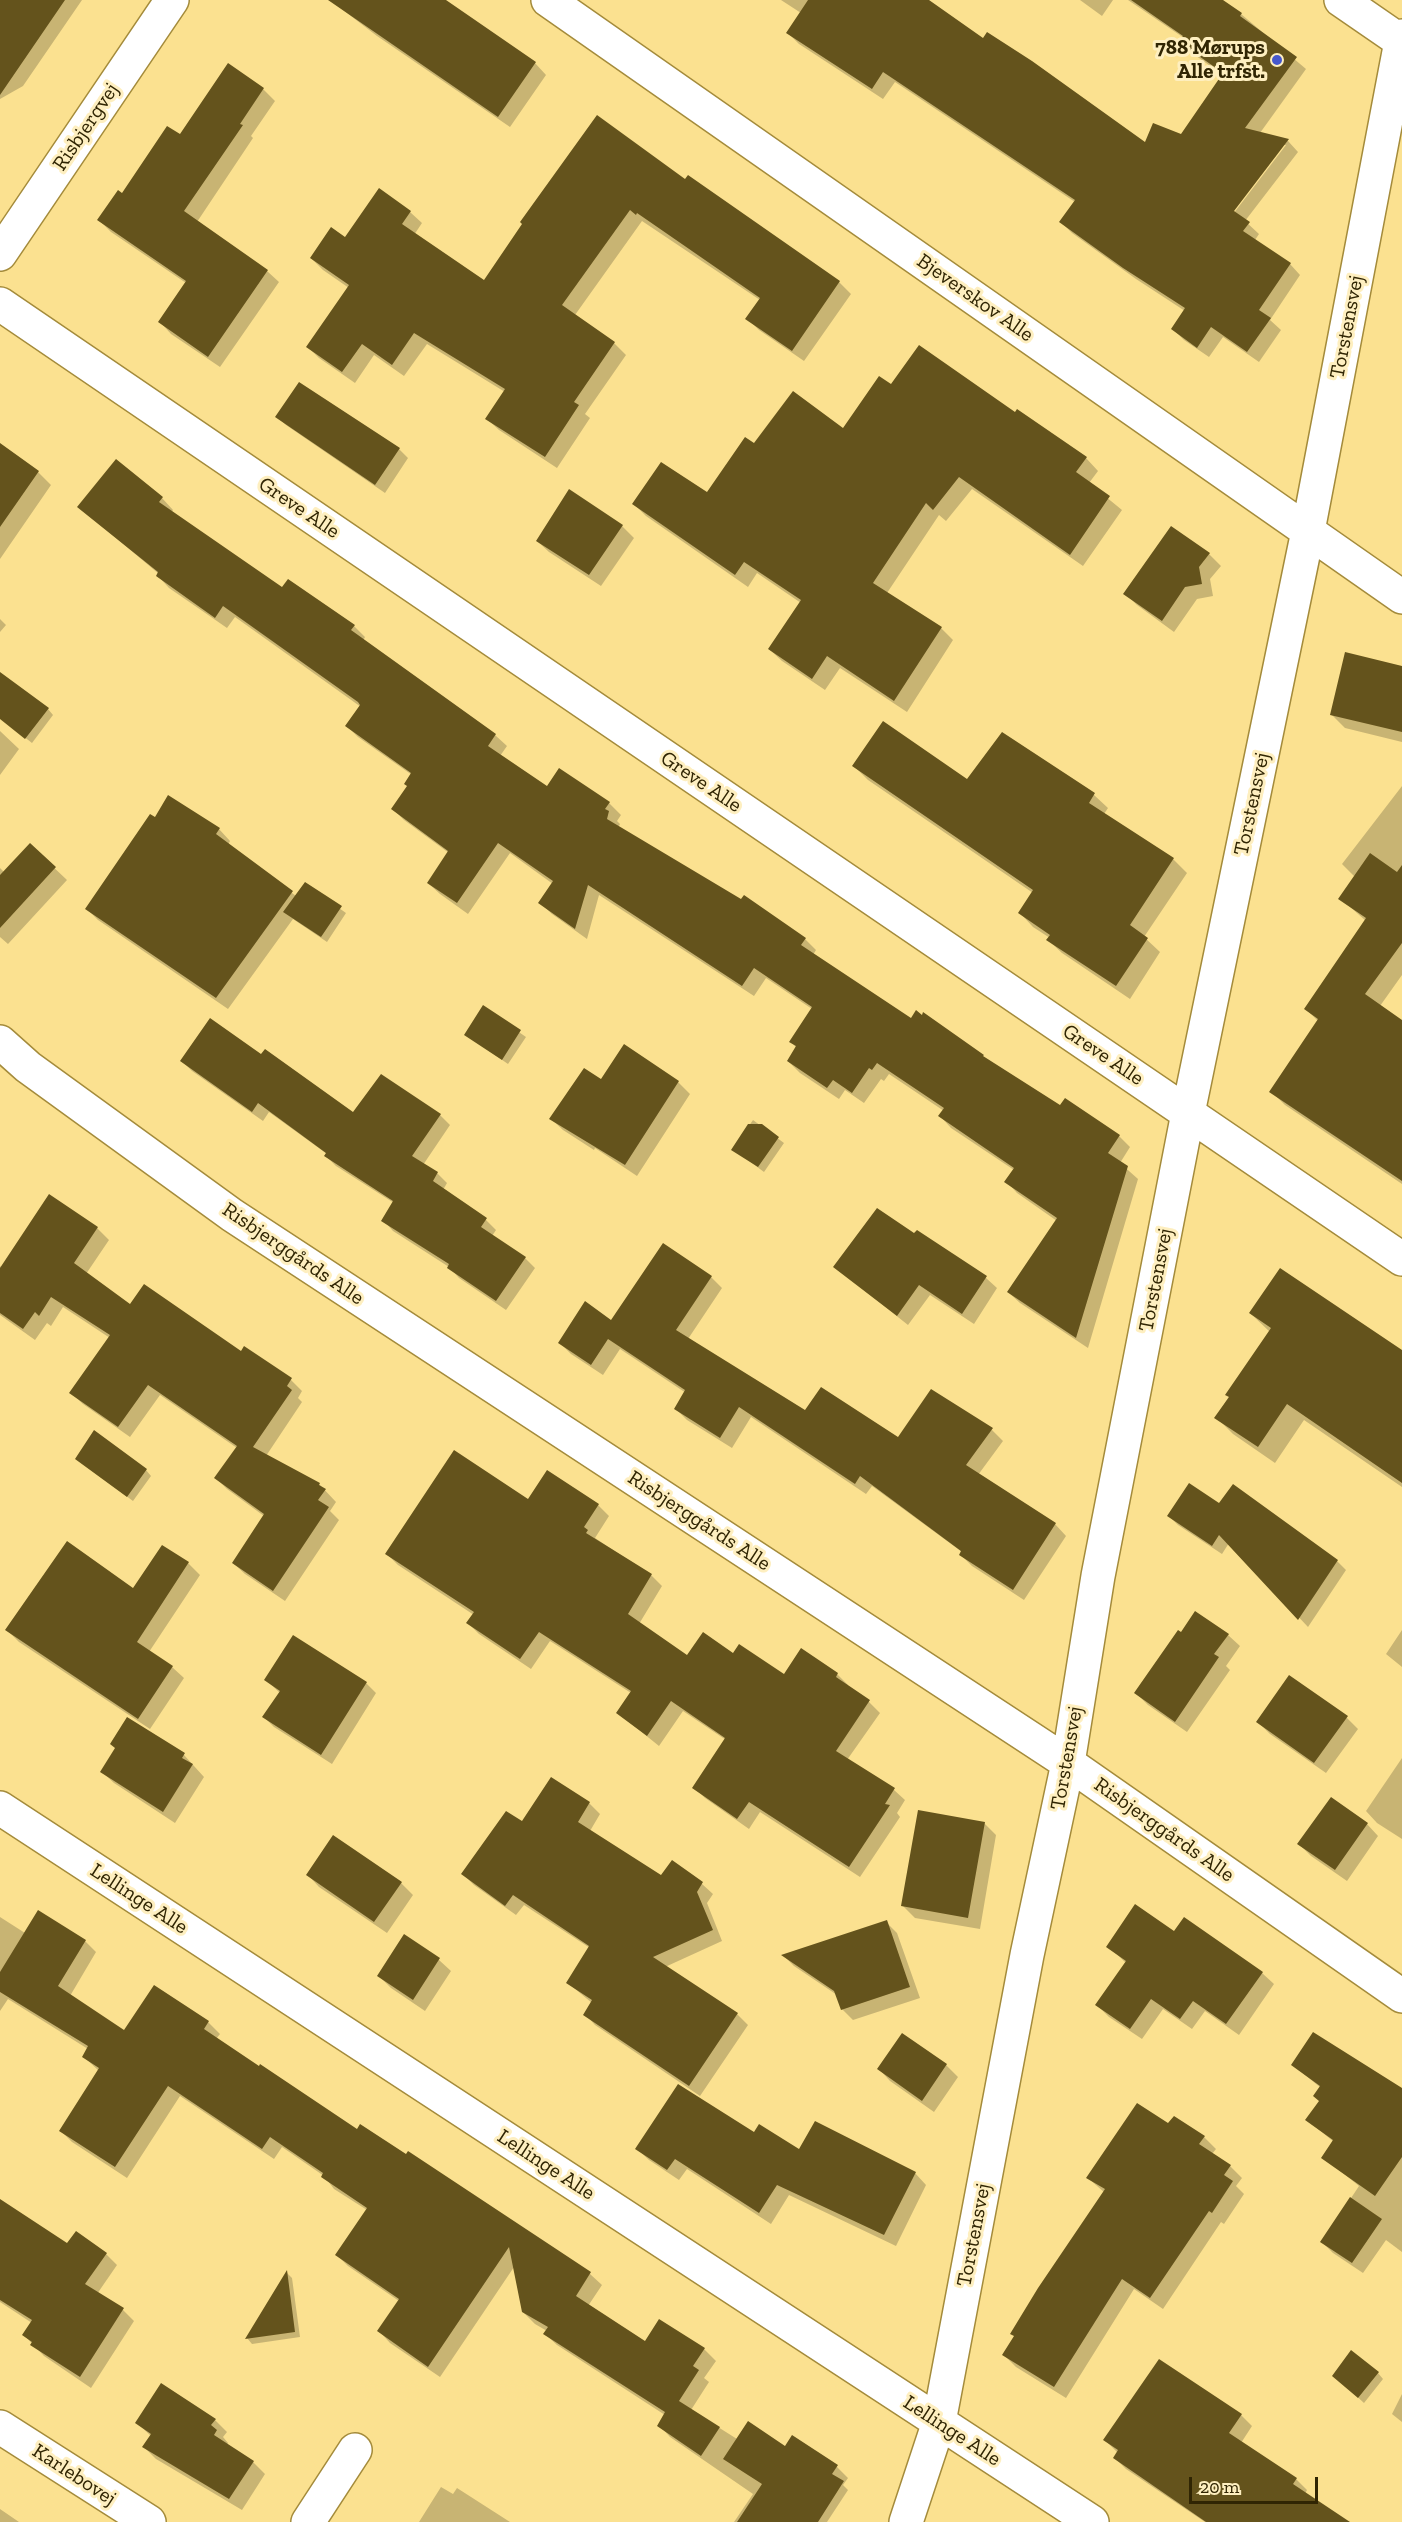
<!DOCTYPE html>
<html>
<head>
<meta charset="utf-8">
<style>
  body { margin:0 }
  #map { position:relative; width:1402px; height:2522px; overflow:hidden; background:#fbe190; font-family:"Zilla Slab",serif }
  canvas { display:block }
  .scale { position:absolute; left:1189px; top:2477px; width:129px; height:27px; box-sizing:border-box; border:3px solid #302503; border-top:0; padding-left:8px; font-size:18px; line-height:21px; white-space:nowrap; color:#302503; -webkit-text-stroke:4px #feefc0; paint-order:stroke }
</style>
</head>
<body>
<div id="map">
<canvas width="1402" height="2522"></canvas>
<div class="scale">20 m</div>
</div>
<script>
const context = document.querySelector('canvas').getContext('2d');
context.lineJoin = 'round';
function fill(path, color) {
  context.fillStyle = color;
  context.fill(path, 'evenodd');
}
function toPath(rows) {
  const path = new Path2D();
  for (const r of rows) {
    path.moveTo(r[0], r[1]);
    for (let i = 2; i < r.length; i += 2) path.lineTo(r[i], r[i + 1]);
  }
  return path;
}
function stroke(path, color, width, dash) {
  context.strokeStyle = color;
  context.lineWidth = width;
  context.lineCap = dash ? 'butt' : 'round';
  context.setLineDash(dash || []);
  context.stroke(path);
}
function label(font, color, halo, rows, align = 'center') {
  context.font = font + ' "Zilla Slab",serif';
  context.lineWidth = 6;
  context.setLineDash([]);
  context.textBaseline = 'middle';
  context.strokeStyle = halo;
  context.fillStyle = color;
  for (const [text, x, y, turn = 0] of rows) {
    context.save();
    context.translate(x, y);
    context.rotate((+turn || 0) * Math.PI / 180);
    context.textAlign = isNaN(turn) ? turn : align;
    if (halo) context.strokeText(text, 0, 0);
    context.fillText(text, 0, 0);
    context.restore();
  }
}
const shadow = toPath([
  [0,0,82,0,23,86,0,99],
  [330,0,430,0,535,63,546,75,510,127,377,36],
  [781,0,927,0,983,40,1146,144,1181,136,1223,75,1192,53,1181,42,1184,38,1128,0,1220,0,1241,14,1306,69,1260,133,1288,141,1298,152,1245,221,1259,234,1255,240,1290,264,1300,275,1270,320,1281,330,1259,362,1223,337,1209,357,1184,340,1173,329,1185,311,1136,279,1072,233,1061,222,1075,202,895,82,883,99,799,44,788,33,801,13],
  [1282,145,1286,145,1230,218,1228,216],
  [1080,0,1113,0,1102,16],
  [263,89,275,101,251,136,253,138,197,222,267,271,279,282,220,367,171,334,160,322,186,283,111,232,99,220,180,136],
  [689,177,839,282,851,294,804,361,759,330,747,318,760,300,642,221,575,315,614,343,626,355,585,414,590,418,557,468,499,430,487,419,505,392,427,344,404,376,374,355,355,383,319,358,308,347,349,288,323,270,311,258,345,239,410,212,422,223,414,235,484,282,685,182],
  [299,384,399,449,408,458,385,493,286,425,277,417],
  [892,386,1015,414,1086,458,1098,471,1089,483,1122,510,1083,566,972,489,946,521,939,515,887,593,941,628,953,640,907,712,840,668,825,690,782,661,769,649,801,603,757,573,748,587,646,516,634,504,707,494,755,445,843,430],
  [0,445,38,472,51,485,0,559],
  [162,498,173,510,171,513,283,589,354,626,365,637,363,641,495,735,507,746,500,756,547,788,560,770,609,803,621,815,617,821,620,824,618,828,805,939,816,950,813,955,911,1020,924,1014,990,1063,1060,1107,1119,1136,1130,1147,1120,1163,1138,1179,1088,1348,1020,1303,1008,1292,1057,1221,1017,1193,1006,1181,1014,1170,951,1128,940,1116,944,1111,889,1074,884,1081,881,1079,864,1103,845,1090,839,1099,800,1073,788,1061,797,1048,791,1042,812,1009,766,978,754,996,599,895,587,939,552,914,540,903,553,884,510,853,468,914,440,894,428,883,449,853,404,820,393,809,409,787,412,775,358,737,347,726,361,707,235,617,227,628,169,588,158,576,159,574,79,507],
  [622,526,634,538,601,586,549,552,537,541],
  [1209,554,1221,566,1210,579,1213,596,1197,599,1174,632,1137,605,1125,593],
  [0,619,6,625,0,632],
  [1402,667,1402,742,1345,728,1331,714],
  [48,709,53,715,32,743,0,718,0,711],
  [0,731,19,749,0,775],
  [1002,734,1094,795,1108,808,1104,814,1173,859,1187,873,1144,937,1160,952,1130,999,1062,953,1048,940,1050,938,1033,927,1020,913,1033,893,868,780,854,766,968,781],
  [1402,786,1402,975,1380,1006,1402,1022,1402,1184,1285,1105,1271,1091,1318,1021,1306,1009,1366,921,1340,898,1355,877,1342,864],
  [155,819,219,829,230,841,228,845,296,896,305,884,346,913,327,942,293,919,228,1009,98,920,87,909],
  [30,845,67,880,8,944,0,937,0,868,4,872],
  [484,1008,526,1037,508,1064,466,1035],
  [261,1056,354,1114,440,1115,450,1125,423,1165,437,1173,447,1183,443,1190,486,1220,496,1230,492,1236,525,1258,535,1268,506,1310,459,1278,449,1267,393,1231,383,1220,394,1203,336,1166,326,1156,327,1154,269,1112,263,1121,192,1071,182,1061],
  [602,1081,678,1082,690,1094,637,1176,595,1148,594,1150,563,1130,551,1119],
  [753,1120,784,1143,764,1172,733,1149],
  [50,1196,97,1228,109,1240,86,1274,130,1306,241,1353,291,1380,302,1391,298,1398,302,1402,266,1456,320,1485,336,1502,330,1511,339,1520,285,1601,245,1574,233,1563,264,1516,227,1489,216,1478,237,1448,160,1395,130,1437,83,1404,71,1393,110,1338,63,1307,51,1326,47,1323,35,1340,0,1315,0,1266,2,1268],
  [917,1232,986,1278,997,1288,974,1324,930,1295,908,1325,835,1267],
  [711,1277,722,1288,688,1339,806,1412,898,1439,992,1430,1003,1441,978,1475,1055,1524,1066,1536,1024,1600,972,1566,961,1555,962,1552,872,1486,866,1494,751,1417,732,1448,687,1420,676,1409,686,1393,620,1349,603,1375,571,1354,560,1343],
  [1250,1313,1402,1352,1402,1487,1304,1420,1275,1463,1233,1434,1216,1417,1270,1332],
  [83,1464,146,1470,151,1476,133,1501],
  [1233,1486,1337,1561,1346,1570,1308,1627,1229,1543,1222,1554,1178,1525,1169,1516,1219,1505],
  [529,1501,598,1505,609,1516,595,1538,651,1575,662,1586,639,1624,688,1657,733,1655,784,1676,802,1650,837,1674,848,1685,847,1687,869,1702,880,1713,847,1760,894,1790,905,1800,897,1813,900,1817,860,1877,760,1812,749,1829,705,1798,694,1787,726,1740,683,1711,659,1746,618,1713,631,1693,550,1641,531,1669,479,1634,468,1623,474,1615,398,1565,387,1554],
  [188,1563,200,1575,149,1652,172,1667,184,1678,150,1729,19,1642,7,1630,134,1590],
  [1402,1630,1402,1667,1386,1654],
  [1228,1635,1240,1646,1226,1666,1230,1670,1187,1732,1148,1705,1136,1693],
  [266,1680,366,1683,376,1693,332,1764,274,1727,264,1717,280,1693],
  [1347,1718,1358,1729,1326,1773,1270,1734,1258,1722],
  [127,1719,184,1755,204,1777,175,1823,114,1783,102,1772,116,1749],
  [1402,1758,1402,1839,1377,1823,1366,1811],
  [552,1779,589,1803,600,1814,590,1831,662,1877,672,1862,702,1884,713,1894,707,1903,722,1941,665,1967,737,2014,748,2025,700,2096,595,2025,585,2014,592,2003,568,1983,590,1948,524,1905,516,1915,474,1885,463,1874,523,1824],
  [984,1823,996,1835,980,1929,915,1918,903,1906],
  [1367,1824,1378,1836,1347,1881,1311,1856,1299,1844],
  [308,1875,401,1883,413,1895,387,1933,319,1887],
  [0,1917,25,1933,85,1941,96,1952,70,1996,125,2032,154,1987,208,2022,220,2034,216,2039,357,2131,406,2157,409,2153,590,2274,602,2285,588,2306,645,2343,659,2321,704,2349,716,2361,704,2378,709,2382,691,2410,737,2439,786,2448,837,2467,848,2478,843,2485,848,2490,827,2522,734,2522,753,2494,670,2437,659,2425,665,2415,557,2345,545,2334,547,2331,535,2324,523,2312,514,2267,440,2377,390,2343,379,2331,399,2301,348,2266,337,2255,367,2210,334,2189,324,2176,282,2147,274,2159,180,2096,127,2178,72,2142,61,2131,99,2071,84,2057,88,2049,8,1999,0,2011],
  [886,1922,897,1933,920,1998,853,2020,842,2009,837,1995,794,1966,784,1956],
  [1174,1934,1262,1973,1274,1984,1239,2035,1205,2011,1192,2029,1163,2009,1142,2039,1109,2017,1097,2005,1126,1963,1108,1946],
  [405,1937,439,1960,451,1971,425,2011,391,1988,379,1976],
  [946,2065,958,2077,934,2112,890,2081,879,2069],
  [1293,2065,1402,2090,1402,2252,1386,2240,1363,2273,1333,2253,1322,2242,1359,2186,1323,2157,1334,2142,1307,2120,1320,2101,1321,2088],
  [1169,2125,1204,2137,1216,2149,1212,2154,1230,2166,1242,2178,1236,2186,1244,2194,1224,2224,1221,2222,1163,2309,1134,2289,1066,2398,1016,2367,1004,2355,1105,2193,1088,2178],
  [754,2134,799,2151,915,2173,926,2185,896,2246,789,2195,771,2224,687,2169,679,2180,649,2160,637,2149],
  [0,2201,67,2245,106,2254,117,2265,97,2294,123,2310,134,2321,91,2388,44,2356,24,2335,32,2323,0,2302],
  [287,2273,292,2278,300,2337,252,2344,247,2338],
  [1378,2373,1383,2379,1364,2403,1340,2381],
  [1402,2394,1402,2422,1392,2414],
  [1241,2415,1252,2426,1241,2443,1296,2479,1307,2490,1305,2494,1345,2522,1205,2522,1126,2469,1115,2458,1118,2453,1105,2440],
  [215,2420,227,2432,223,2437,228,2443,227,2445,253,2462,265,2474,242,2510,156,2459,144,2447,151,2436,137,2423],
  [441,2487,453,2494,457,2488,510,2522,419,2522],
  [0,2509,19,2522,0,2522]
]);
const building = toPath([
  [0,0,65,0,0,95],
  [328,0,446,0,536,62,498,117],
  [808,0,929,0,983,38,987,32,1032,61,1145,142,1153,123,1181,134,1223,73,1179,42,1183,36,1131,0,1223,0,1242,13,1240,16,1297,57,1245,128,1289,139,1234,211,1250,222,1243,231,1291,263,1259,310,1271,318,1247,352,1211,327,1197,348,1171,329,1185,308,1123,268,1059,222,1075,200,883,72,872,89,786,33],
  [228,63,264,88,240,124,243,125,184,211,268,270,208,357,158,322,186,281,97,220,118,190,122,193,167,126,180,134],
  [597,115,685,179,688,175,840,281,792,351,745,319,760,298,637,213,636,215,630,210,562,305,615,342,574,402,579,405,545,457,485,419,505,389,414,333,392,365,362,344,342,372,306,347,349,285,310,258,331,227,345,237,379,188,411,211,402,224,484,280,522,224,520,222],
  [919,345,1015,412,1017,409,1087,457,1076,472,1110,496,1070,555,959,477,933,510,926,503,873,583,942,627,894,701,827,656,812,679,768,649,801,600,744,562,735,575,632,504,661,462,707,492,745,437,754,443,793,391,843,428,879,376,891,384],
  [299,382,400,448,375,485,275,417],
  [0,443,39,471,0,527],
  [116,459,163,497,159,502,282,587,288,579,355,625,351,630,496,734,488,746,547,786,559,768,610,802,605,809,609,811,607,819,741,899,744,895,806,938,801,945,911,1018,916,1010,922,1015,923,1012,984,1055,983,1056,1060,1105,1065,1098,1120,1135,1108,1153,1128,1166,1076,1338,1007,1292,1057,1218,1004,1182,1014,1168,938,1116,944,1108,877,1063,872,1070,869,1068,852,1093,833,1080,827,1088,787,1061,796,1046,789,1042,812,1007,754,968,742,986,588,885,575,929,538,903,553,881,498,843,457,903,427,883,448,851,391,809,407,786,404,784,411,773,345,726,360,705,358,702,223,606,215,618,156,576,158,572,77,507],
  [569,489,623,525,589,575,536,541],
  [1171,526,1210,553,1199,567,1202,584,1185,587,1162,621,1123,594],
  [1345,652,1402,666,1402,732,1330,715],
  [0,672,49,708,25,739,0,719],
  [883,721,967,779,1002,732,1095,793,1089,803,1174,858,1130,925,1148,938,1116,986,1046,940,1050,935,1018,913,1033,890,852,766],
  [168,795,220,828,216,834,293,891,216,998,85,909,150,814,155,817],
  [30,843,56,867,0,928,0,875],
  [1370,853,1397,872,1402,865,1402,943,1365,994,1402,1020,1402,1181,1269,1092,1318,1019,1304,1009,1366,918,1338,899],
  [305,882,342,906,321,937,283,912],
  [483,1005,521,1030,502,1060,464,1035],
  [210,1018,261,1054,265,1049,353,1112,381,1074,441,1114,412,1156,438,1172,433,1181,487,1218,481,1227,526,1257,496,1301,447,1268,449,1264,381,1221,393,1201,324,1156,326,1153,258,1103,252,1112,180,1061],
  [624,1044,679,1081,625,1165,549,1119,584,1068,601,1079],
  [748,1124,762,1124,779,1137,758,1167,731,1150],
  [49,1194,98,1227,74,1263,130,1304,144,1284,241,1351,244,1346,292,1378,287,1386,292,1390,253,1447,320,1483,319,1485,326,1489,318,1500,329,1507,273,1591,232,1563,264,1514,214,1478,237,1446,148,1385,118,1427,69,1393,110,1335,51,1297,39,1316,35,1312,23,1329,0,1313,0,1268],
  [877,1208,914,1233,917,1230,987,1276,962,1314,919,1285,897,1316,833,1267],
  [663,1243,712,1276,676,1330,805,1410,821,1387,898,1437,931,1389,993,1428,966,1465,1056,1523,1013,1590,959,1555,961,1551,860,1476,855,1484,739,1407,720,1438,674,1409,685,1390,608,1339,591,1365,558,1343,585,1301,611,1320],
  [1280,1268,1402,1350,1402,1483,1287,1404,1258,1447,1214,1418,1229,1397,1225,1395,1271,1328,1249,1313],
  [94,1430,147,1469,127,1497,75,1459],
  [454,1450,528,1499,547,1470,599,1504,584,1527,588,1530,586,1533,652,1574,628,1614,687,1655,703,1632,733,1653,739,1644,784,1674,801,1648,838,1673,836,1677,870,1700,836,1751,895,1788,885,1804,890,1805,849,1867,749,1802,737,1819,692,1788,725,1738,671,1701,647,1736,616,1713,631,1691,539,1632,520,1659,466,1623,474,1612,385,1554],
  [1189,1483,1219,1503,1233,1484,1338,1560,1298,1620,1219,1535,1212,1546,1167,1516],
  [67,1541,133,1588,162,1545,189,1562,137,1642,173,1666,138,1719,5,1630],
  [1195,1611,1229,1634,1214,1654,1219,1657,1175,1722,1134,1693,1178,1630,1181,1632],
  [293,1635,367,1682,321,1755,262,1717,280,1691,264,1680],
  [1289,1675,1348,1716,1314,1763,1256,1722],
  [127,1717,185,1753,182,1758,193,1764,163,1812,100,1772,115,1748,110,1744],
  [551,1777,590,1802,578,1822,661,1875,672,1860,703,1882,697,1892,713,1930,653,1957,738,2013,689,2086,583,2015,592,2000,566,1983,589,1946,513,1895,505,1906,461,1874,506,1811,522,1821],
  [1331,1797,1368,1823,1335,1870,1297,1844],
  [918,1810,985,1822,968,1918,901,1906],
  [333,1835,402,1882,374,1922,306,1875],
  [1135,1904,1174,1931,1184,1917,1263,1972,1226,2024,1193,2001,1180,2019,1151,1999,1130,2029,1095,2005,1126,1961,1106,1947],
  [38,1910,86,1940,58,1986,124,2030,154,1985,209,2021,204,2029,259,2066,260,2064,357,2129,360,2124,406,2154,408,2151,591,2272,576,2296,645,2341,659,2319,705,2348,693,2366,699,2370,679,2401,720,2427,701,2456,657,2426,665,2412,543,2334,548,2327,522,2312,509,2247,428,2367,377,2331,399,2299,335,2255,367,2208,321,2177,323,2173,270,2137,262,2149,168,2086,115,2167,59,2131,99,2068,82,2057,88,2046,0,1992,0,1972],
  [887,1920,910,1987,841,2010,834,1991,781,1955],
  [404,1934,440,1958,413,2000,377,1976],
  [1313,2032,1402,2088,1402,2157,1375,2196,1321,2158,1333,2140,1305,2120,1319,2101,1313,2096,1320,2086,1291,2065],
  [902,2033,947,2064,922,2101,877,2069],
  [678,2084,754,2132,759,2124,799,2149,815,2121,916,2172,884,2235,777,2185,759,2213,675,2159,667,2170,635,2149],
  [1137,2103,1168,2123,1174,2116,1205,2136,1199,2144,1231,2165,1224,2175,1233,2181,1212,2213,1209,2211,1150,2298,1122,2279,1054,2387,1002,2355,1014,2336,1010,2334,1038,2288,1105,2189,1086,2178],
  [1350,2197,1382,2219,1352,2263,1320,2242],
  [0,2199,67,2243,76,2231,107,2253,85,2284,124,2308,80,2377,30,2345,32,2342,22,2335,32,2320,0,2300],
  [287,2270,295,2332,245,2339],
  [1351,2350,1379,2372,1358,2398,1332,2376],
  [1159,2359,1242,2414,1229,2433,1297,2478,1293,2484,1350,2522,1206,2522,1113,2458,1118,2450,1103,2440],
  [161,2383,216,2419,211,2425,217,2430,214,2435,254,2461,229,2499,142,2447,151,2434,135,2423],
  [748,2421,785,2446,792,2435,838,2465,832,2474,844,2481,818,2522,737,2522,762,2484,723,2459]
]);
const minor = toPath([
  [548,0,1402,597],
  [1341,0,1402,42],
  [0,254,172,0],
  [0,304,1402,1259],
  [0,1042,28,1067,232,1215,1068,1763,1402,1996],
  [0,1808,1092,2522],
  [0,2427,149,2522],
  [308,2522,355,2450],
  [906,2522,939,2422,1027,1955,1068,1763,1098,1576,1188,1113,1308,531,1402,36]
]);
const markers = [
  [1277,60,6,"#4658cd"]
];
const poiNames = [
  ["788 Mørups",1265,48],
  ["Alle trfst.",1265,72]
];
const streetNames = [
  ["Risbjergvej",86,127,-56],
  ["Bjeverskov Alle",975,298,35],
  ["Torstensvej",1347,327,-79],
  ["Greve Alle",299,508,34],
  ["Greve Alle",701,782,34],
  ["Torstensvej",1252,804,-78],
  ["Greve Alle",1103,1055,34],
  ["Risbjerggårds Alle",293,1254,34],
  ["Torstensvej",1156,1280,-79],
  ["Risbjerggårds Alle",699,1521,33],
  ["Torstensvej",1067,1758,-80],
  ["Risbjerggårds Alle",1164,1830,35],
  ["Lellinge Alle",139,1899,33],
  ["Lellinge Alle",546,2165,33],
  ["Torstensvej",974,2235,-79],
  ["Lellinge Alle",952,2431,33],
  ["Karlebovej",74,2475,33]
];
fill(shadow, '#0003');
fill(building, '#64531c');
stroke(minor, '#a48b3b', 36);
stroke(minor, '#fff', 33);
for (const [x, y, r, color] of markers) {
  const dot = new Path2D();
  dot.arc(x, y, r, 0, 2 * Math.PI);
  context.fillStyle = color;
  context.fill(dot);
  stroke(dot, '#feefc0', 2);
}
label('bold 21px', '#302503', '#feefc0', poiNames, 'right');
label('21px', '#302503', '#feefc0', streetNames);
</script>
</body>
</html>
